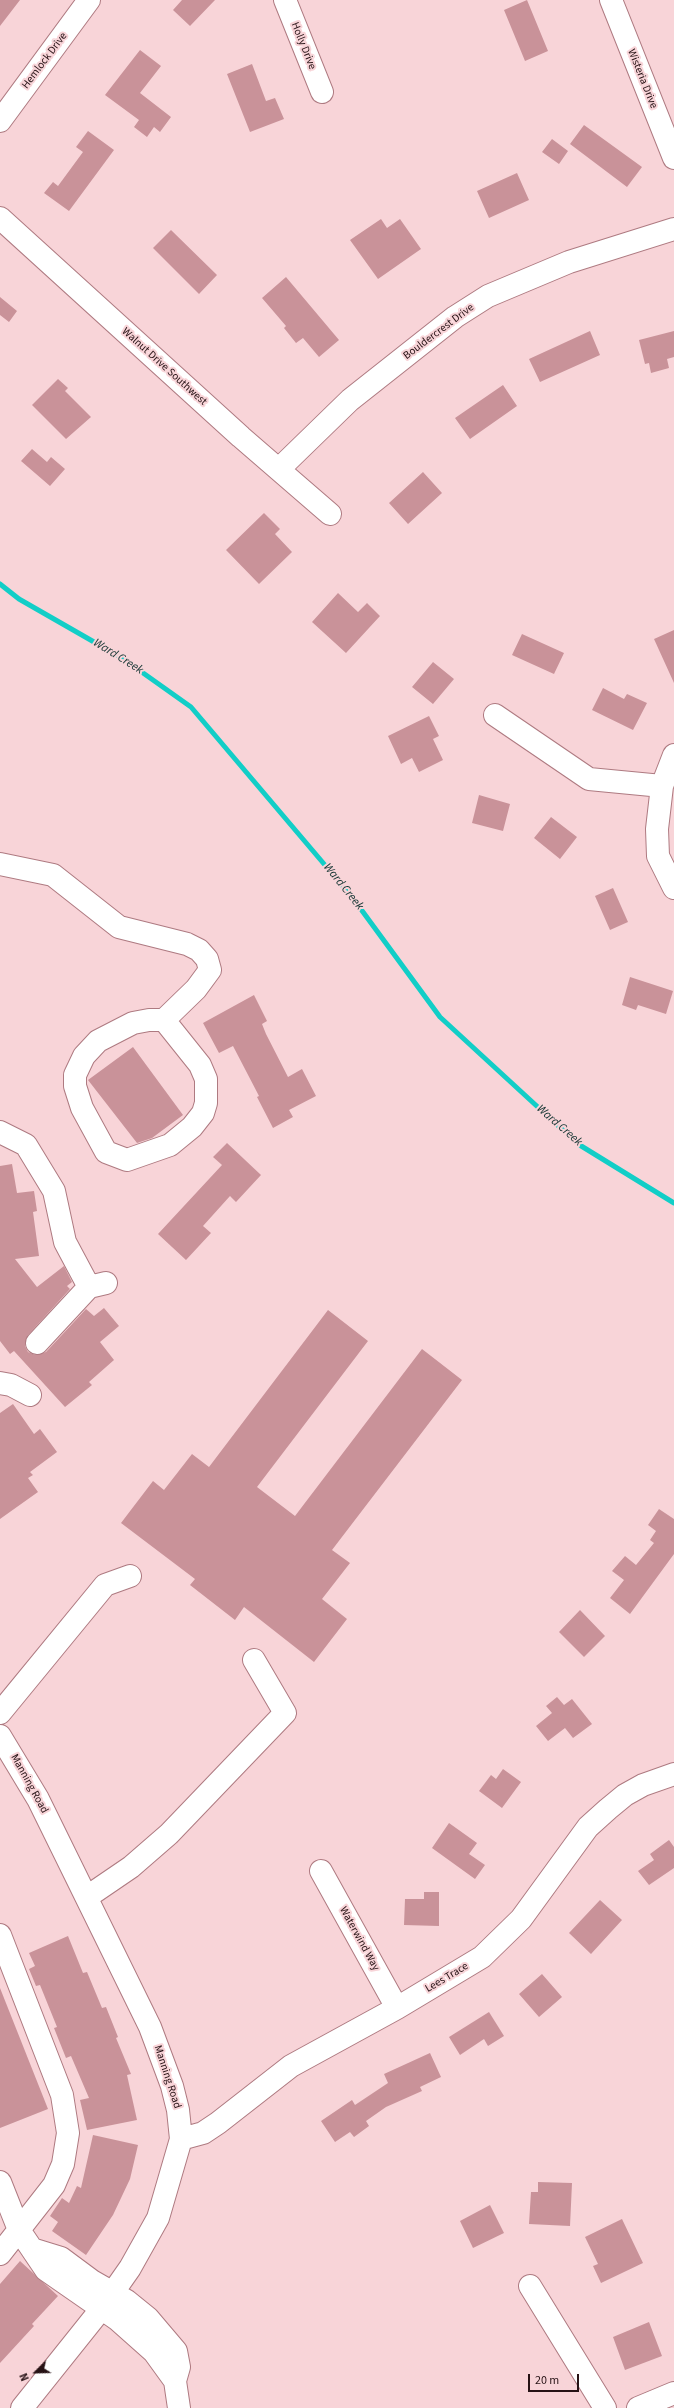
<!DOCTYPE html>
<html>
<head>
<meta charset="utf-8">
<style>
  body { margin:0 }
  #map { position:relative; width:674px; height:2408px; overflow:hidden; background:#f8d4d8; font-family:"Source Sans 3",sans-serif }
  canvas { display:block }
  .north { position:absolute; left:16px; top:2352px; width:40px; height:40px; -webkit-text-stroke:3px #f8d4d8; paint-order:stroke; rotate:247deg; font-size:11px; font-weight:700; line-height:16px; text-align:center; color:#261215 }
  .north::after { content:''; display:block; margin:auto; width:14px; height:18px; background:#261215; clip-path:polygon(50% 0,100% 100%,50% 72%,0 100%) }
  .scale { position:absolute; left:528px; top:2374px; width:51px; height:18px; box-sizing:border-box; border:2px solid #261215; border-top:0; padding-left:5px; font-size:12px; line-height:14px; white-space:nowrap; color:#261215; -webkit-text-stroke:3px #f8d4d8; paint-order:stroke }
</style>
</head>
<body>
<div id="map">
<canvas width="674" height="2408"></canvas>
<div class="north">N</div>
<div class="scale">20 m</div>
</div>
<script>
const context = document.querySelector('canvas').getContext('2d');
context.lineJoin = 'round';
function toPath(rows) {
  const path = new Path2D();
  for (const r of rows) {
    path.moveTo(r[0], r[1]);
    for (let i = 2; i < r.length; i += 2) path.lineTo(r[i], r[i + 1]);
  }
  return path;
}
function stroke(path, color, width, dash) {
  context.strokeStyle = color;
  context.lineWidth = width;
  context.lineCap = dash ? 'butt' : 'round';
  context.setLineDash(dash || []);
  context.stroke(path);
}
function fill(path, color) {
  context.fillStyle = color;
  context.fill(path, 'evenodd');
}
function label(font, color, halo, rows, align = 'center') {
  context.font = font + ' "Source Sans 3",sans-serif';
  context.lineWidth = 4;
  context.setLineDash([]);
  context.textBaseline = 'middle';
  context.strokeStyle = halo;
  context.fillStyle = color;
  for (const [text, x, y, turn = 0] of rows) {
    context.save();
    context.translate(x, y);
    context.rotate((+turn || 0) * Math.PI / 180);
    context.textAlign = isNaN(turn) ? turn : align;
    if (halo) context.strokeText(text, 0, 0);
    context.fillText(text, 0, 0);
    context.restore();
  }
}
const stream = toPath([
  [0,584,19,599,122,658,191,707,352,897,440,1017,578,1144,674,1203]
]);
const building = toPath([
  [0,0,20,0,0,26],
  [182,0,215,0,190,26,173,10],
  [527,0,548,51,525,61,504,10],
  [140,50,161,66,140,93,171,117,160,132,154,127,147,137,134,127,139,120,105,95],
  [252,64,266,101,275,98,284,119,250,132,227,74],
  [584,125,642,167,627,187,570,144],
  [88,131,114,150,69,211,44,193,53,182,58,186,83,152,76,147],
  [552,139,568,151,559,164,542,152],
  [517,173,529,200,489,218,477,191],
  [381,219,387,228,400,219,421,249,378,279,350,240],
  [171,230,217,275,199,294,153,248],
  [286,277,339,340,319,357,303,338,296,343,284,328,286,326,262,298],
  [0,297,17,311,9,322,0,315],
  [590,331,600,355,540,382,529,359],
  [674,331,674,357,667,359,669,368,651,373,649,363,645,364,639,340],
  [58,379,68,388,65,391,91,417,66,439,32,405],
  [503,385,517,406,470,439,455,418],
  [32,449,47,462,51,457,65,469,50,486,21,461],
  [423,472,442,493,408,524,389,503],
  [264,513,280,529,275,534,292,552,259,584,226,550],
  [338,593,358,612,367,603,380,616,346,653,312,622],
  [674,630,674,683,654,639],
  [522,634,564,653,554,674,512,655],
  [433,662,454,679,433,704,412,687],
  [603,688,624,699,627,694,647,703,633,730,592,710],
  [429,716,439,736,433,739,443,760,419,772,412,758,401,764,388,736],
  [479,795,510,804,503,831,472,823],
  [551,817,577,837,560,859,534,838],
  [613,888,628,922,610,930,595,896],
  [630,977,673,991,666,1014,638,1005,636,1010,622,1005],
  [254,995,267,1021,262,1024,266,1034,288,1077,302,1069,316,1096,289,1110,293,1117,273,1128,257,1097,259,1096,233,1046,219,1053,203,1023],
  [133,1047,183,1115,152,1138,137,1143,88,1080],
  [227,1143,261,1175,236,1202,230,1196,203,1226,211,1233,186,1260,158,1234,222,1165,213,1157],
  [12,1164,17,1193,34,1191,37,1211,33,1212,39,1256,15,1259,37,1287,64,1266,72,1282,67,1286,70,1289,28,1335,25,1346,28,1352,35,1355,46,1352,86,1309,94,1316,104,1308,119,1326,100,1342,114,1360,89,1382,92,1385,65,1407,14,1351,10,1354,0,1341,0,1166],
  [328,1310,368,1341,257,1487,295,1516,422,1349,462,1380,332,1550,350,1563,322,1599,347,1619,314,1662,244,1607,235,1620,190,1585,195,1579,121,1523,153,1481,164,1490,192,1454,209,1467],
  [13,1404,34,1434,40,1429,57,1452,30,1472,33,1475,28,1478,38,1492,0,1519,0,1413],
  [659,1509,674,1519,674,1554,630,1614,610,1598,624,1580,612,1571,625,1556,636,1565,654,1543,650,1540,656,1531,648,1525],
  [580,1610,605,1636,584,1657,559,1632],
  [557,1697,564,1705,572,1699,592,1724,573,1738,565,1728,548,1741,536,1726,552,1713,546,1706],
  [503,1769,521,1782,502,1808,479,1791,491,1775,496,1779],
  [449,1823,477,1843,469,1854,485,1865,475,1879,432,1848],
  [669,1840,674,1847,674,1868,649,1885,638,1871,654,1860,650,1854],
  [424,1892,439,1892,439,1926,404,1925,405,1899,424,1899],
  [600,1900,622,1920,591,1954,569,1933],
  [68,1936,83,1973,87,1972,102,2008,106,2007,118,2037,116,2038,131,2074,127,2075,137,2120,87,2130,80,2100,89,2098,71,2056,66,2058,54,2028,57,2027,40,1985,36,1986,29,1969,35,1966,29,1953],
  [542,1974,562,1997,539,2017,519,1994],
  [0,1988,48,2109,0,2128],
  [489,2012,504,2036,488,2046,484,2039,460,2055,449,2037],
  [430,2053,441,2077,420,2087,422,2091,386,2107,366,2121,369,2126,354,2137,350,2132,335,2142,321,2121,352,2100,355,2105,388,2083,384,2074],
  [93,2135,138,2145,130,2179,113,2215,86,2255,52,2231,58,2222,50,2216,62,2198,69,2203,77,2186,81,2188],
  [538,2182,572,2183,570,2226,529,2224,531,2192,538,2192],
  [490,2205,504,2233,473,2248,460,2221],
  [622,2219,643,2263,601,2283,593,2266,598,2264,585,2237],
  [20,2261,58,2296,32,2324,34,2326,0,2363,0,2284],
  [649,2322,662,2356,625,2370,613,2337]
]);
const minor = toPath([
  [285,0,322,92],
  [611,0,674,158],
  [0,121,89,0],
  [0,218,241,437,330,514],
  [279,469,350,400,455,317,488,296,569,262,674,229],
  [495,715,589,779,662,786],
  [674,755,662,786,657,829,658,856,674,888],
  [0,864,53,875,119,927,187,944,199,950,207,959,210,970,196,989,164,1020],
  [149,1020,164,1020,200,1065,206,1079,206,1103,203,1113,192,1127,170,1145,127,1160,106,1152,82,1108,75,1086,75,1075,84,1056,98,1041,133,1023,149,1020],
  [0,1132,26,1145,54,1191,65,1242,89,1287,106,1283],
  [37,1343,89,1287],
  [0,1383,11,1385,30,1395],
  [0,1713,105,1585,130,1576],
  [0,1736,38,1799,150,2027,172,2086,178,2110,181,2139,158,2218,130,2268,102,2308,22,2408],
  [321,1871,397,2008],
  [87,1897,131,1867,169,1834,285,1713,254,1660],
  [0,1935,62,2095,68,2133,63,2164,54,2185,0,2254],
  [181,2139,203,2133,218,2123,291,2066,397,2008,482,1957,521,1919,588,1827,608,1809,625,1795,643,1785,674,1774],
  [0,2182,19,2230,46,2270,118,2320,154,2352,175,2381,179,2408],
  [35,2250,61,2258,92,2281,127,2301,148,2318,176,2351,179,2367,175,2381],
  [530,2286,605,2408],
  [638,2408,674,2393]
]);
const streetNames = [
  ["Holly Drive",303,46,68],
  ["Hemlock Drive",45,61,-53],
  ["Wisteria Drive",642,79,68],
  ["Bouldercrest Drive",439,332,-37],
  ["Walnut Drive Southwest",164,367,42],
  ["Manning Road",29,1784,61],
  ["Waterwind Way",359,1939,61],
  ["Lees Trace",447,1978,-31],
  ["Manning Road",167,2077,72]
];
const waterNames = [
  ["Ward Creek",118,657,32],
  ["Ward Creek",343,887,51],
  ["Ward Creek",559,1126,41]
];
stroke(stream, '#12cec7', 5);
fill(building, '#c99299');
stroke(minor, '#ae7a81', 24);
stroke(minor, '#fff', 22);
label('11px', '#261215', '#f8d4d8', streetNames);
label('italic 12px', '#123331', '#f8d4d8', waterNames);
</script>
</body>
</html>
